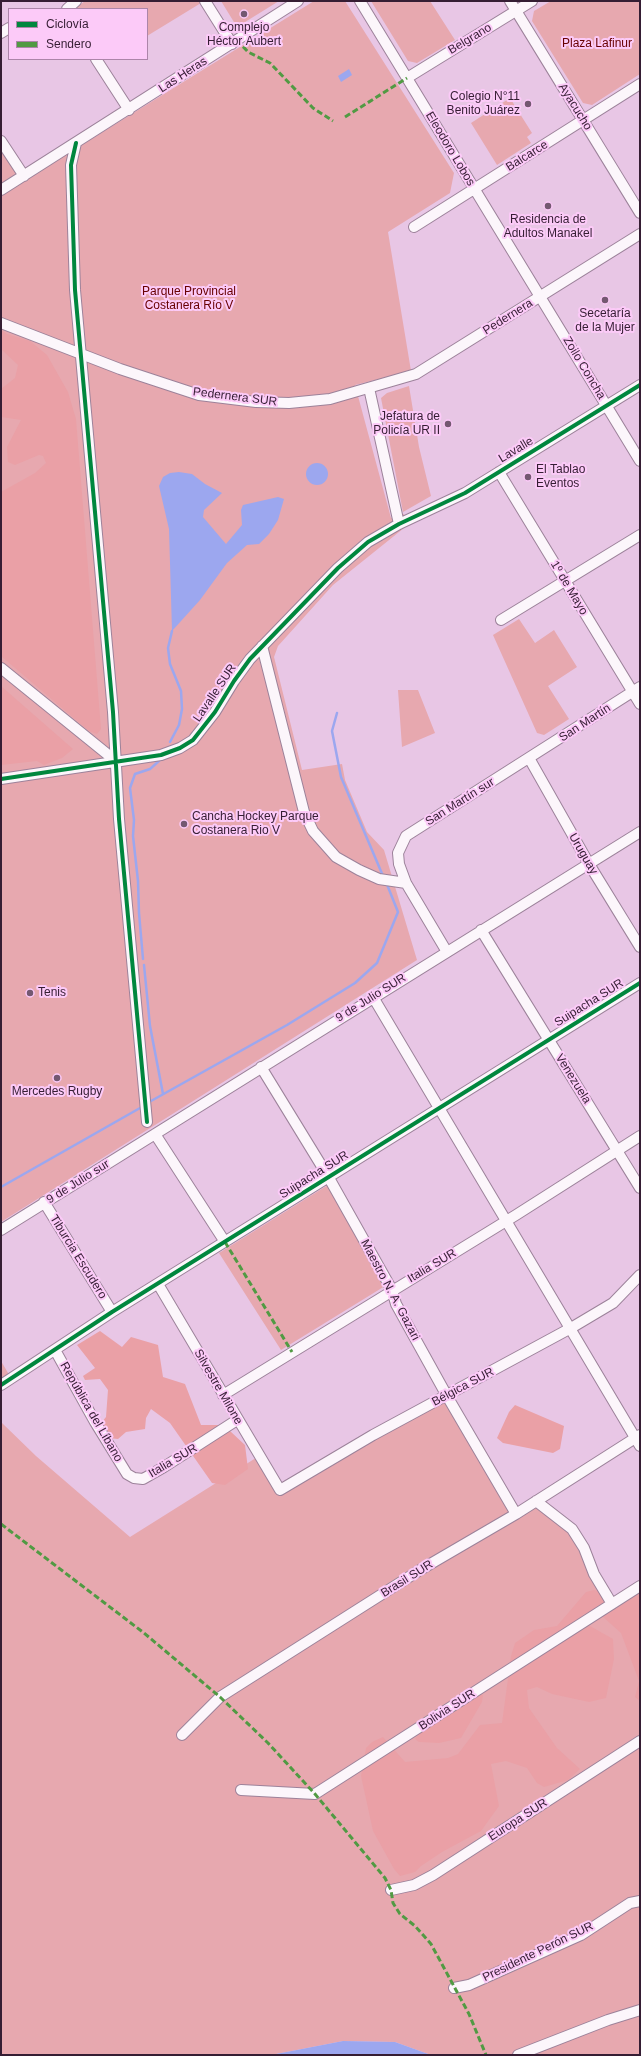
<!DOCTYPE html>
<html>
<head>
<meta charset="utf-8">
<style>
  body { margin:0 }
  #map { position:relative; width:641px; height:2056px; overflow:hidden; background:#e8c6e5; font-family:Arial,sans-serif }
  canvas { display:block }
  .frame { position:absolute; inset:0; border:2px solid #351d33; pointer-events:none }
  .legend { position:absolute; left:8px; top:8px; width:140px; height:52px; box-sizing:border-box; background:#fccaf8; border:1px solid #ac85a9; margin:0; padding:5px 7px; list-style:none; font-size:12px; color:#351d33 }
  .legend li { display:flex; align-items:center; gap:8px; height:20px }
  .legend b { width:20px; border:1px solid #ac85a9 }
</style>
</head>
<body>
<div id="map">
<canvas width="641" height="2056"></canvas>
<div class="frame"></div>
<ul class="legend">
<li><b style="height:5px;background:#00873e"></b>Ciclovía</li>
<li><b style="height:5px;background:#519a43"></b>Sendero</li>
</ul>
</div>
<script>
const context = document.querySelector('canvas').getContext('2d');
context.lineJoin = 'round';
function fill(path, color) {
  context.fillStyle = color;
  context.fill(path, 'evenodd');
}
function toPath(rows) {
  const path = new Path2D();
  for (const r of rows) {
    if (r.length === 3) {
      path.moveTo(r[0] + r[2], r[1]);
      path.arc(r[0], r[1], r[2], 0, 2 * Math.PI);
      continue;
    }
    path.moveTo(r[0], r[1]);
    for (let i = 2; i < r.length; i += 2) path.lineTo(r[i], r[i + 1]);
  }
  return path;
}
function stroke(path, color, width, dash) {
  context.strokeStyle = color;
  context.lineWidth = width;
  context.lineCap = dash ? 'butt' : 'round';
  context.setLineDash(dash || []);
  context.stroke(path);
}
function label(font, color, halo, rows, align = 'center') {
  context.font = font + ' Arial,sans-serif';
  context.lineWidth = 4;
  context.setLineDash([]);
  context.textBaseline = 'middle';
  context.strokeStyle = halo;
  context.fillStyle = color;
  for (const [text, x, y, turn = 0] of rows) {
    context.save();
    context.translate(x, y);
    context.rotate((+turn || 0) * Math.PI / 180);
    context.textAlign = isNaN(turn) ? turn : align;
    if (halo) context.strokeText(text, 0, 0);
    context.fillText(text, 0, 0);
    context.restore();
  }
}
const green = toPath([
  [85,1,200,1,201,3,147,36,147,9,74,9],
  [221,1,279,1,237,27],
  [314,1,345,1,454,173,450,193,388,232,411,371,355,385,391,518,404,514,404,528,333,585,278,646,274,657,302,770,342,764,345,780,367,832,384,850,417,960,1,1222,1,195],
  [371,1,430,1,455,40,417,63,408,61],
  [551,1,640,1,640,74,592,105,583,103,532,21,534,11],
  [510,98,532,133,527,137,531,143,497,165,471,123],
  [1,147,19,174,1,185],
  [409,386,419,447,431,496,403,512,381,398,387,393],
  [519,619,535,643,554,630,577,667,548,686,569,719,544,735,537,733,493,635],
  [398,690,418,690,435,733,402,747],
  [328,1185,385,1286,281,1350,219,1253],
  [1,1361,11,1378,1,1385],
  [447,1396,516,1514,536,1501,572,1529,612,1604,640,1586,640,2055,431,2055,395,2042,343,2041,271,2055,1,2055,1,1422,36,1456,130,1537,259,1456,280,1489]
]);
const forest = toPath([
  [1,330,7,334,30,341,47,355,68,392,76,419,101,729,97,734,89,731,1,656,1,492,35,473,46,463,43,456,39,455,15,465,8,462,7,447,21,420,1,417,1,389,15,378,18,365,1,349],
  [1,686,73,749,62,758,44,765,37,761,1,765],
  [100,1331,122,1347,131,1337,158,1345,163,1377,185,1384,201,1425,220,1425,230,1431,245,1445,248,1469,225,1485,212,1483,170,1423,151,1409,146,1418,145,1429,126,1432,118,1439,109,1438,101,1423,106,1417,108,1390,100,1379,85,1380,83,1376,95,1368,77,1345],
  [515,1405,564,1426,560,1449,553,1453,503,1443,497,1438,509,1412],
  [594,1590,598,1591,607,1604,640,1591,640,1701,635,1697,639,1681,621,1633,602,1616,584,1614,581,1617,590,1626,613,1639,614,1659,606,1698,589,1702,552,1694,537,1687,527,1690,529,1708,557,1748,580,1769,568,1780,544,1787,537,1783,527,1768,506,1761,491,1764,499,1806,481,1831,442,1852,421,1866,415,1872,400,1876,394,1869,373,1831,361,1776,366,1748,372,1742,383,1737,405,1762,448,1758,458,1754,480,1725,502,1723,511,1656,515,1643,534,1630,557,1626,586,1592],
  [479,1694,483,1695,482,1702,461,1738,439,1743,419,1742,415,1739,419,1733]
]);
const water = toPath([
  [349,69,352,75,341,82,338,76],
  [317,474,11],
  [179,472,192,474,205,484,222,493,204,510,203,517,226,544,242,525,241,510,243,505,278,497,284,499,278,520,269,534,259,544,247,545,227,563,200,600,172,631,169,529,159,486,163,477,170,473],
  [343,2041,395,2042,431,2055,271,2055]
]);
const stream = toPath([
  [337,713,332,731,341,777,383,876],
  [170,742,179,725,182,709,181,691,170,664,168,648,172,631],
  [143,959,139,913,138,881,133,836,134,820,130,788,135,774,150,769,159,761],
  [144,965,150,1026,163,1094],
  [151,1101,287,1025,355,983,377,963,398,912,386,882],
  [1,1187,140,1108]
]);
const minor = toPath([
  [205,1,232,44],
  [360,1,640,461],
  [510,1,640,213],
  [67,9,76,1],
  [1,33,9,28],
  [96,59,129,110],
  [407,78,532,1],
  [1,141,24,176],
  [76,143,71,165,75,290,113,712,119,819,147,1122],
  [1,190,298,1],
  [414,227,640,84],
  [1,323,120,369,199,395,256,402,289,403,330,399,416,374,640,234],
  [369,388,399,524],
  [499,472,640,704],
  [501,620,640,535],
  [262,646,304,812,313,831,336,857,359,870,379,879,406,883],
  [1,668,117,762],
  [529,758,589,864,640,947],
  [1,779,161,755,180,748,193,740,215,712,234,681,250,659,338,568,368,542,399,524,465,493,640,385],
  [481,930,640,1188],
  [447,952,406,883,399,864,398,853,406,836,640,687],
  [373,997,640,1446],
  [261,1067,329,1178,392,1290,396,1304,447,1396,516,1514],
  [155,1134,225,1242],
  [44,1202,112,1312],
  [1,1230,640,832],
  [158,1284,280,1490,373,1435,571,1328,613,1303,640,1275],
  [55,1350,95,1422,127,1474,134,1478,143,1479,164,1467,237,1420],
  [1,1385,112,1312,640,983],
  [223,1395,516,1215,640,1136],
  [536,1501,572,1529,584,1548,594,1574,612,1604],
  [182,1735,220,1697,420,1570,516,1514,640,1435],
  [241,1790,315,1794,640,1586],
  [391,1890,414,1885,433,1875,640,1741],
  [454,1988,469,1985,581,1935,630,1903,640,1901],
  [518,2055,608,2020,640,2010]
]);
const quiet = toPath([
  [237,40,248,52,270,63,313,108,333,121],
  [345,117,407,78],
  [225,1242,292,1352],
  [1,1524,144,1633,220,1697,268,1743,315,1794,385,1878,391,1890,393,1903,400,1914,415,1926,431,1944,469,2014,486,2055]
]);
const cycleway = toPath([
  [76,143,71,165,75,290,113,712,119,819,147,1122],
  [1,779,161,755,180,748,193,740,215,712,234,681,250,659,338,568,368,542,399,524,465,493,640,385],
  [1,1385,112,1312,640,983]
]);
const markers = [
  [244,14,4,"#745871"],
  [528,104,4,"#745871"],
  [548,206,4,"#745871"],
  [605,300,4,"#745871"],
  [448,424,4,"#745871"],
  [528,477,4,"#745871"],
  [184,824,4,"#745871"],
  [30,993,4,"#745871"],
  [57,1078,4,"#745871"]
];
const poiNames = [
  ["Complejo",244,28],
  ["Héctor Aubert",244,42],
  ["Colegio N°11",520,97,"right"],
  ["Benito Juárez",520,111,"right"],
  ["Residencia de",548,220],
  ["Adultos Manakel",548,234],
  ["Secetaría",605,314],
  ["de la Mujer",605,328],
  ["Jefatura de",440,417,"right"],
  ["Policía UR II",440,431,"right"],
  ["El Tablao",536,470,"left"],
  ["Eventos",536,484,"left"],
  ["Cancha Hockey Parque",192,817,"left"],
  ["Costanera Rio V",192,831,"left"],
  ["Tenis",38,993,"left"],
  ["Mercedes Rugby",57,1092]
];
const streetNames = [
  ["Belgrano",470,39,-31],
  ["Las Heras",183,75,-33],
  ["Ayacucho",575,107,58],
  ["Eleodoro Lobos",450,149,59],
  ["Balcarce",527,156,-32],
  ["Pedernera",508,317,-32],
  ["Zoilo Concha",584,368,59],
  ["Pedernera SUR",235,397,7],
  ["Lavalle",516,450,-31],
  ["1º de Mayo",569,588,59],
  ["Lavalle SUR",215,693,-56],
  ["San Martín",585,723,-33],
  ["San Martín sur",460,802,-32],
  ["Uruguay",583,854,60],
  ["9 de Julio SUR",371,998,-32],
  ["Suipacha SUR",589,1003,-32],
  ["Venezuela",573,1079,58],
  ["Suipacha SUR",314,1175,-32],
  ["9 de Julio sur",78,1182,-32],
  ["Tiburcia Escudero",78,1257,58],
  ["Italia SUR",432,1266,-31],
  ["Maestro N. A. Gazari",390,1290,62],
  ["Silvestre Milone",218,1387,60],
  ["Bélgica SUR",463,1387,-28],
  ["República del Líbano",91,1412,60],
  ["Italia SUR",173,1461,-31],
  ["Brasil SUR",407,1579,-32],
  ["Bolivia SUR",447,1710,-33],
  ["Europa SUR",518,1820,-33],
  ["Presidente Perón SUR",538,1952,-26]
];
const parkNames = [
  ["Plaza Lafinur",597,44],
  ["Parque Provincial",189,292],
  ["Costanera Río V",189,306]
];
fill(green, '#e7a8af');
fill(forest, '#eaa0a6');
fill(water, '#9ca7ef');
stroke(stream, '#9ca7ef', 2.5);
stroke(minor, '#9c829a', 12);
stroke(minor, '#fcf6fb', 10);
stroke(quiet, '#519a43', 3, [6, 3]);
stroke(cycleway, '#00873e', 4);
for (const [x, y, r, color] of markers) {
  const dot = new Path2D();
  dot.arc(x, y, r, 0, 2 * Math.PI);
  context.fillStyle = color;
  context.fill(dot);
  stroke(dot, '#fccaf8', 1.5);
}
label('12px', '#351d33', '#fccaf8', poiNames);
label('12px', '#351d33', '#fccaf8', streetNames);
label('12px', '#670001', '#fccaf8', parkNames);
</script>
</body>
</html>
